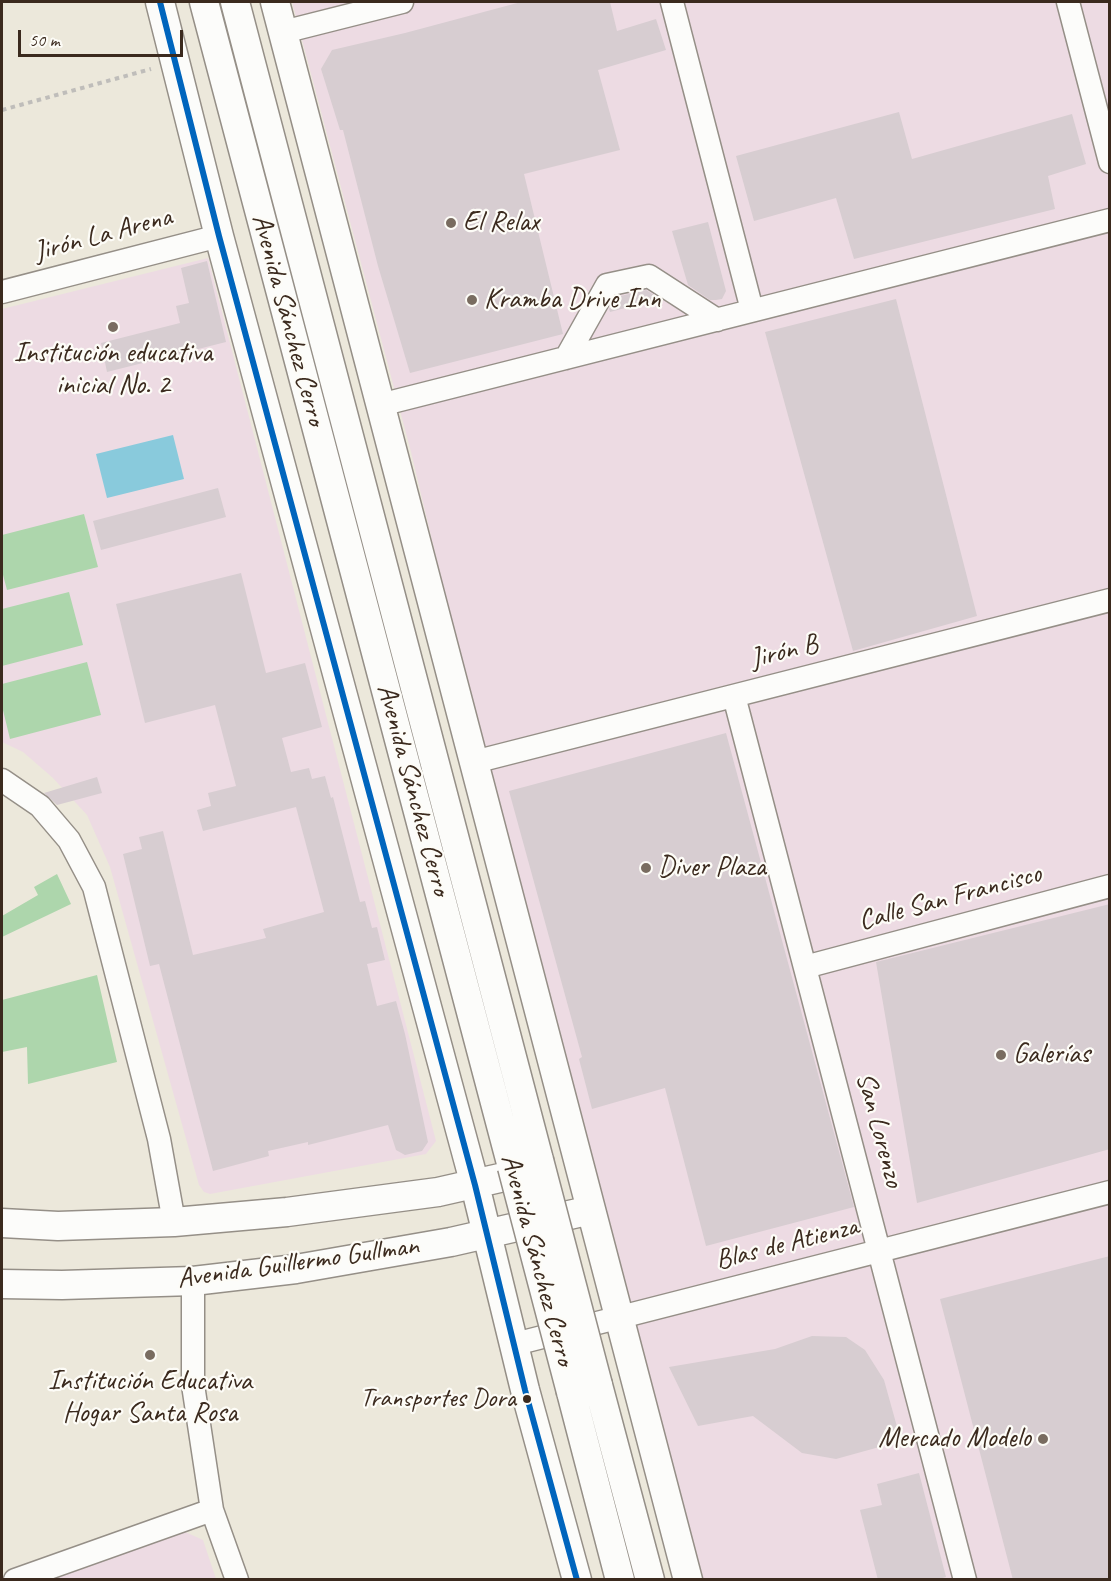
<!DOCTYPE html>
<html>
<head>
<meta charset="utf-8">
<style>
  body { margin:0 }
  #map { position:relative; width:1111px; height:1581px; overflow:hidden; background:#ece8db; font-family:Caveat,sans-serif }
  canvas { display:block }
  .frame { position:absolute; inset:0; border:3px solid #3b2a1e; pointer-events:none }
  .scale { position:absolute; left:18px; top:30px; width:165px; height:27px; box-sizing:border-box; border:3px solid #3b2a1e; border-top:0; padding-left:8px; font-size:18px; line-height:21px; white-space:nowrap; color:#3b2a1e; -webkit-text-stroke:4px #fdfcf7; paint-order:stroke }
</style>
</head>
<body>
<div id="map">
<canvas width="1111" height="1581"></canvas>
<div class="frame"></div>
<div class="scale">50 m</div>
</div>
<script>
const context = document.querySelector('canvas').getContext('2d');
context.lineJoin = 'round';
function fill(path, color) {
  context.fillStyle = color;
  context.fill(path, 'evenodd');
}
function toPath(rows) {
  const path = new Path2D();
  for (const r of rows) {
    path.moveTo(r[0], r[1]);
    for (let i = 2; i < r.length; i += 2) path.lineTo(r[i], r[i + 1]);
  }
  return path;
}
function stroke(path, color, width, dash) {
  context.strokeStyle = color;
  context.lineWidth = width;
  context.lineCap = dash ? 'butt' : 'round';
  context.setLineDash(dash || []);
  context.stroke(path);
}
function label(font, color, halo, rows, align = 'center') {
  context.font = font + ' Caveat,sans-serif';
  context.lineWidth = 4.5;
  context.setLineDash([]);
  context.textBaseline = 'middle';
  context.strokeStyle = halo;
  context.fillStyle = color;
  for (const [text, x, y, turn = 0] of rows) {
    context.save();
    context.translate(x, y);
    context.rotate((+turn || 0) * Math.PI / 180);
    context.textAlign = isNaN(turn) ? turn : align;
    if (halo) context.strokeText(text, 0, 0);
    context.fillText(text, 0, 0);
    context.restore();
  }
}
const built = toPath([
  [292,2,1109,2,1109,1579,679,1579,411,452],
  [208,258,436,1141,426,1154,210,1194,204,1192,199,1185,110,867,87,815,53,778,23,752,2,742,2,309],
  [181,1530,203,1540,216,1579,47,1580]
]);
const green = toPath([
  [84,514,98,567,7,590,2,571,2,535],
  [69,592,83,645,2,666,2,609],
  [87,662,101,715,10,739,2,706,2,684],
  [57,874,71,904,2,937,2,916,38,895,34,887],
  [97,975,117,1062,28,1084,27,1047,2,1052,2,1000]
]);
const water = toPath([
  [173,435,184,479,107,498,96,454]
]);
const building = toPath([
  [521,2,610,2,617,31,656,19,666,50,598,70,620,150,524,174,563,334,410,373,378,266,343,130,340,130,321,69,332,50,405,33],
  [899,112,912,159,1072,114,1086,164,1048,176,1055,209,854,259,836,198,754,221,736,156],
  [708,222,726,291,722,299,716,300,710,300,688,285,672,231],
  [207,261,226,342,107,372,101,343,180,323,176,306,189,303,181,268],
  [646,290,654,295,655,300,610,312,609,309,616,297],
  [896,299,977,616,853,651,765,332],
  [218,488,226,517,101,550,93,521],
  [241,573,266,673,305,663,322,727,282,738,291,772,309,768,312,779,325,776,331,798,333,797,360,902,365,901,372,928,377,927,385,960,367,964,377,1006,396,1001,405,1034,428,1142,422,1151,405,1155,396,1150,388,1125,308,1145,308,1142,268,1151,269,1156,213,1171,159,964,150,966,123,854,142,849,139,837,163,831,193,955,266,938,263,929,324,912,296,807,203,831,197,810,211,806,208,793,236,786,215,705,145,723,116,604],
  [726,733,854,1207,706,1246,665,1088,592,1109,579,1059,582,1057,509,791],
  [97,777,102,793,57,805,44,793],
  [1110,904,1110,1149,917,1203,876,962],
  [1110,1256,1110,1580,1013,1580,940,1299],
  [812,1336,846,1337,865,1350,884,1380,901,1441,836,1459,802,1453,753,1416,698,1426,669,1367,775,1349],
  [919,1473,946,1577,936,1580,878,1580,860,1510,882,1505,877,1484]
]);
const path = toPath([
  [2,110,151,69]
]);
const minor = toPath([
  [672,2,752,310],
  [1068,2,1110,162],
  [283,32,402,2],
  [2,292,219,236],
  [566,358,607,285,649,276,717,320],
  [380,405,1110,220],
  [734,696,965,1580],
  [474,762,1110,600],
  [2,780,40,806,69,840,94,887,159,1139,174,1222],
  [805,967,1110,886],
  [193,1281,193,1385,212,1510,237,1580],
  [515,1344,1110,1192],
  [15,1580,212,1510]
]);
const major = toPath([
  [160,2,219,236,475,1185,525,1390,577,1580],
  [204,2,512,1167],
  [235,2,539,1160],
  [275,2,688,1580],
  [2,1223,58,1226,174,1222,287,1212,438,1192,535,1170],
  [2,1284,62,1285,193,1281,296,1269,451,1242,591,1210],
  [598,1385,650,1580],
  [571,1392,620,1580]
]);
const majorBridge = toPath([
  [539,1160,598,1385],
  [512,1167,571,1392]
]);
const bus1 = toPath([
  [160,2,219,236,475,1185,525,1390,577,1580]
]);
const markers = [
  [451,223,6,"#796c60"],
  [472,300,6,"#796c60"],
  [113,327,6,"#796c60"],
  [646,868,6,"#796c60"],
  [1001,1055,6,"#796c60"],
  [150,1355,6,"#796c60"],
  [527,1399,5,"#3b2a1e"],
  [1043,1439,6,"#796c60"]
];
const busNames = [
  ["Transportes Dora",516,1399]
];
const poiNames = [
  ["El Relax",463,223],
  ["Kramba Drive Inn",484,300],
  ["Institución educativa",113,354,"center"],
  ["inicial No. 2",113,386,"center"],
  ["Diver Plaza",658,868],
  ["Galerías",1013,1055],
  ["Institución Educativa",150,1382,"center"],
  ["Hogar Santa Rosa",150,1414,"center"],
  ["Mercado Modelo",1031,1439,"right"]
];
const streetNames = [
  ["Jirón La Arena",103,235,-15],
  ["Avenida Sánchez Cerro",288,320,75],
  ["Jirón B",784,652,-14],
  ["Avenida Sánchez Cerro",413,790,75],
  ["Calle San Francisco",950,898,-15],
  ["San Lorenzo",879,1130,75],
  ["Blas de Atienza",787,1244,-14],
  ["Avenida Sánchez Cerro",537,1260,75],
  ["Avenida Guillermo Gullman",298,1263,-8]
];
fill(built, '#eddbe3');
fill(green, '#add6ac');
fill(water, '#89cadc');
fill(building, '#d7cdd1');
stroke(minor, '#958f87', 25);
stroke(major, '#958f87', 31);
stroke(path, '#bfbdba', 4, [4.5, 4.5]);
stroke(minor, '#fcfcfa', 22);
stroke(major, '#fcfcfa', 28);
stroke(majorBridge, '#958f87', 31, []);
stroke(majorBridge, '#fcfcfa', 28);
stroke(bus1, '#0065bd', 6);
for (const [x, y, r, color] of markers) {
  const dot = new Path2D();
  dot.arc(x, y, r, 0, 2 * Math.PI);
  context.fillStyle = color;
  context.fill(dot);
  stroke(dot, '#fdfcf7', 2);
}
label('26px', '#3b2a1e', '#fdfcf7', busNames, 'right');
label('28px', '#3b2a1e', '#fdfcf7', poiNames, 'left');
label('28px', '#3b2a1e', '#fdfcf7', streetNames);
</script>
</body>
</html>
